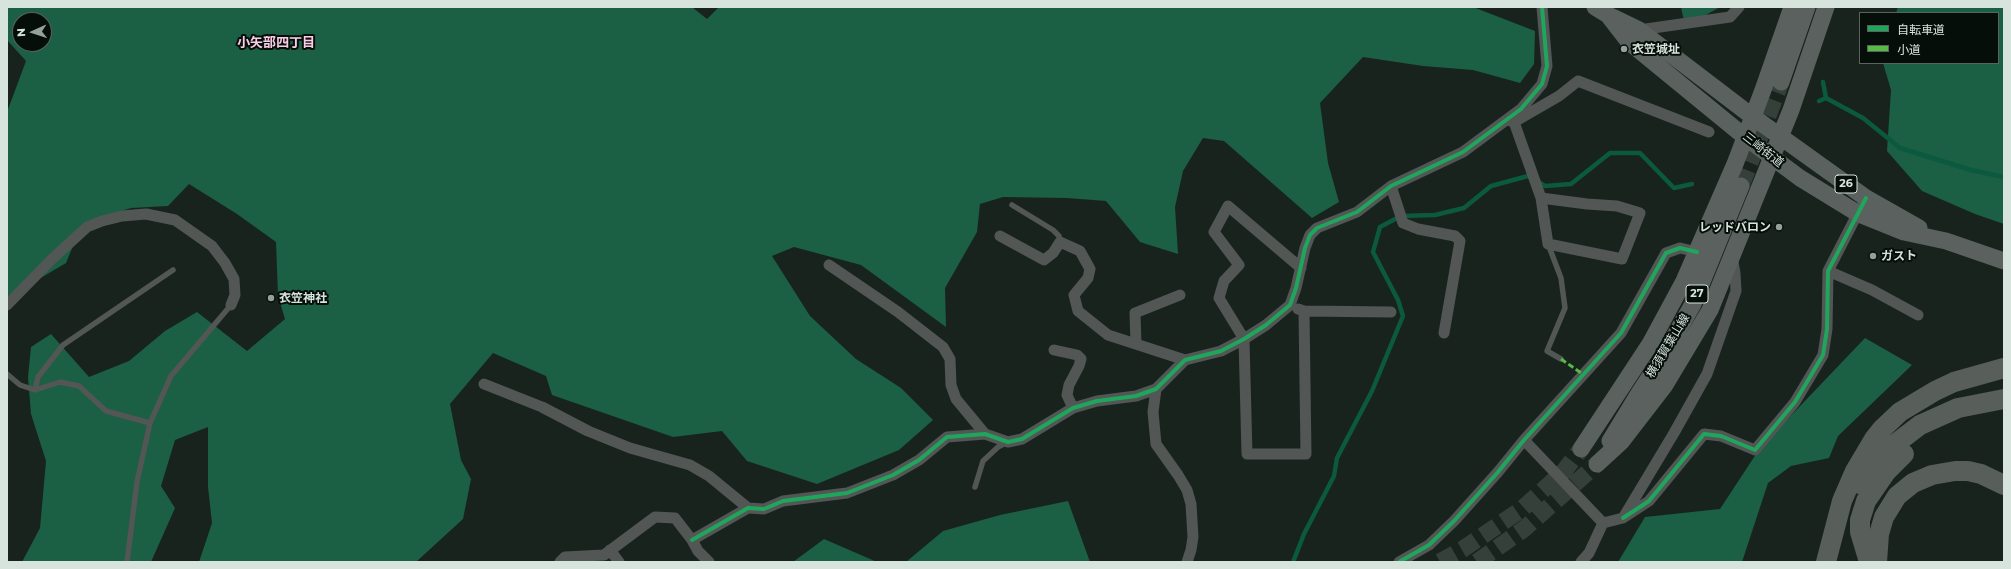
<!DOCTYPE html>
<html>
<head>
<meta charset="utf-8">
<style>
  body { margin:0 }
  #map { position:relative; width:2011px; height:569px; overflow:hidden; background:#18231e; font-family:Montserrat,"Noto Sans JP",sans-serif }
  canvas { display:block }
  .frame { position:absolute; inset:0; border:8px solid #d7e3dd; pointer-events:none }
  .legend { position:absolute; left:1859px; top:12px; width:140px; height:52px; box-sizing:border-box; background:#060e0a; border:1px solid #5a635e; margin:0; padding:5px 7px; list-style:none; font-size:12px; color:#d7e3dd }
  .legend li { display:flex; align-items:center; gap:8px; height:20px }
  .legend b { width:20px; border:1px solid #5a635e }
  .north { position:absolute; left:12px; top:12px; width:40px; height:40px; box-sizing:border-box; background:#060e0a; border:1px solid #5a635e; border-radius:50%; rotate:267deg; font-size:11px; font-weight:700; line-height:16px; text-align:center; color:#d7e3dd }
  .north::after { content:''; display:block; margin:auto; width:14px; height:18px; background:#94a09a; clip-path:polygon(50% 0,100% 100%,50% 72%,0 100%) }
</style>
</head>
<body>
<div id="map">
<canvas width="2011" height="569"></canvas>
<div class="frame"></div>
<ul class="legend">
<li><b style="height:5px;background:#20a55d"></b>自転車道</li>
<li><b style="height:5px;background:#58b947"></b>小道</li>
</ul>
<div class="north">N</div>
</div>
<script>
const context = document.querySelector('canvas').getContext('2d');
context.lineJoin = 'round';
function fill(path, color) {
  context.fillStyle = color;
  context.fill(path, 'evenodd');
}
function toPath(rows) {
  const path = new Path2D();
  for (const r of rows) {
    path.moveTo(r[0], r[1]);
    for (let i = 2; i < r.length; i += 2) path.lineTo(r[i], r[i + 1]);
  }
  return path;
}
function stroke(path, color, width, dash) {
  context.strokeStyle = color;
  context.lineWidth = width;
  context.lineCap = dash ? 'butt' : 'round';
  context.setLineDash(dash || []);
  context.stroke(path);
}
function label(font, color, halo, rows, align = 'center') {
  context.font = font + ' Montserrat,"Noto Sans JP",sans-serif';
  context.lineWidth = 4;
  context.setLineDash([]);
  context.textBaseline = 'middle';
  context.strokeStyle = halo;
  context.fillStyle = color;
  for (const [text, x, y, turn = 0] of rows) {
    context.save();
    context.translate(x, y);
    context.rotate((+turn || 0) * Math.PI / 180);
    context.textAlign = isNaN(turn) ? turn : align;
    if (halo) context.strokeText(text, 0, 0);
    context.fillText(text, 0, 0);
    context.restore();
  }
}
const forest = toPath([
  [7,7,692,7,707,19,719,7,1473,7,1535,31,1534,64,1520,83,1473,70,1423,66,1363,57,1320,103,1328,163,1339,202,1312,218,1224,141,1203,138,1183,171,1175,207,1178,254,1140,242,1106,201,1067,198,1003,197,980,204,977,232,945,288,946,327,861,265,794,247,772,256,810,316,856,359,901,388,933,420,899,450,817,484,747,461,722,431,673,437,552,395,546,376,493,353,450,404,461,460,471,479,463,519,416,562,199,562,212,523,208,487,208,427,175,440,161,486,175,508,151,562,22,562,40,528,46,461,31,414,28,377,31,347,51,334,89,377,129,361,165,331,197,312,247,351,285,319,278,296,276,242,237,214,189,184,168,206,131,208,82,224,66,263,7,298,7,112,26,61,7,40],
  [20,20,44,20,44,44,20,44],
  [1681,7,1720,7,1690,24,1683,17],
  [1898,7,2004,7,2004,224,1975,214,1922,191,1887,151,1891,90,1883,63,1998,63,1998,13,1896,13],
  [1865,338,1912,365,1838,436,1829,458,1791,466,1768,483,1742,562,1618,562,1645,517,1720,509,1760,448],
  [1068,501,1090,562,906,562,943,531,1000,515],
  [824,539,877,562,793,562]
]);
const stream = toPath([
  [1823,82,1826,98],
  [1826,98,1863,118,1900,148,1971,170,2004,177],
  [1819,101,1826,98],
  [1293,562,1304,534,1334,476,1337,458,1372,391,1403,316,1398,300,1373,252,1380,227,1401,216,1435,215,1464,208,1491,186,1528,176,1545,186,1571,184,1610,153,1640,153,1674,188,1692,184]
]);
const primaryTunnel = toPath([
  [1741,186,1781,82],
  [1440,562,1463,549,1522,509,1564,471,1581,449],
  [1477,562,1524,529,1597,464]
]);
const service = toPath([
  [1012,205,1053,230,1059,236,1060,242],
  [1548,244,1561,278,1565,308,1547,351,1561,359],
  [7,374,20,385,35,390,60,382,79,386,106,411,150,423],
  [35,390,38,377,63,345,173,270],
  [975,487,983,461,998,447,1007,442],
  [127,562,137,482,150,423,171,376,231,305]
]);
const minor = toPath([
  [1639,30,1730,17,1739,7],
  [1507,120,1514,122,1541,198,1548,244,1622,259,1640,213,1617,206,1587,204,1541,198],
  [1514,122,1559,96,1578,81,1709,132],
  [1391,186,1403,223,1418,229,1455,236,1460,241,1444,333],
  [1000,236,1044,260,1053,253,1060,242,1080,251,1090,269,1088,278,1074,295,1078,311,1108,335,1185,360],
  [829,265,898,312,943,347,950,359,951,385,956,399,985,434],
  [1301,268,1228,206,1214,232,1239,265,1224,281,1219,298,1244,339,1247,454,1306,454,1304,311],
  [1828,271,1872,290,1918,315],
  [7,305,51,260,87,227,102,221,122,216,146,214,175,220,212,246,225,263,234,279,235,295,231,305],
  [1298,309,1304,311,1391,312],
  [1136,344,1135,313,1180,295],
  [1054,350,1077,355,1081,359,1079,366,1069,385,1067,395,1073,408],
  [484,384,542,407,588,431,630,448,690,465,709,476,748,508],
  [1156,389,1153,412,1156,444,1178,475,1187,490,1191,504,1193,537,1191,550,1187,562],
  [1524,440,1603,523],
  [1623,518,1649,501,1704,434,1721,436,1755,450,1795,402,1823,355,1827,329,1828,271,1861,207],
  [692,540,748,508,764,509,783,501,847,493,893,475,919,460,947,437,985,434,1008,442,1022,439,1073,408,1097,401,1136,396,1156,389,1185,360,1221,351,1244,339,1266,325,1290,305,1296,288,1305,248,1310,235,1317,228,1357,212,1391,186,1463,152,1521,109,1542,84,1547,66,1542,7],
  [610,550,619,562],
  [560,562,565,557,604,555,655,517,675,518,692,540,698,551,709,562],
  [1399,562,1429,545,1454,521,1498,472,1524,440,1621,333,1666,253,1680,248,1697,252],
  [1581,562,1589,553,1603,523,1623,518,1674,433,1707,374,1736,291,1735,273,1732,257]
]);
const primary = toPath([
  [1595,7,1608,15,1639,30,1753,117,1866,198,1919,228],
  [1608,15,1629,42,1745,137,1800,178,1857,213,1904,232,1946,241,2004,261],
  [1781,82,1807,7],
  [1610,441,1638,395,1664,355,1693,304,1741,186],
  [1581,449,1650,344,1684,281,1735,164,1763,90,1792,7],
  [1597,464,1621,442,1665,385,1710,310,1791,110,1826,7]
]);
const motorway = toPath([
  [1859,484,1890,448,1920,425,1958,408,2004,399],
  [1826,562,1842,501,1855,471,1874,439,1882,429,1900,412,1935,391,1954,382,2004,368],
  [1869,562,1860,532,1860,520,1866,501,1886,472,1904,454],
  [1877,562,1879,534,1884,517,1897,496,1913,483,1932,475,1955,471,1968,471,1981,474,2004,485]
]);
const quiet = toPath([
  [1561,359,1584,375]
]);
const cycleway = toPath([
  [1623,518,1649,501,1704,434,1721,436,1755,450,1795,402,1823,355,1827,329,1828,271,1866,198],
  [692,540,748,508,764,509,783,501,847,493,893,475,919,460,947,437,985,434,1008,442,1022,439,1073,408,1097,401,1136,396,1156,389,1185,360,1221,351,1244,339,1266,325,1290,305,1296,288,1305,248,1310,235,1317,228,1357,212,1391,186,1463,152,1521,109,1542,84,1547,66,1542,7],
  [1399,562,1429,545,1454,521,1498,472,1524,440,1621,333,1666,253,1680,248,1697,252]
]);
const markers = [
  [1624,49,4,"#94a09a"],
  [1779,227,4,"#94a09a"],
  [1873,256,4,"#94a09a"],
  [271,298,4,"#94a09a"]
];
const shields = [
  [1846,184,22],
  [1697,294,22]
];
const shieldNames = [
  ["26",1846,184],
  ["27",1697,294]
];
const poiNames = [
  ["衣笠城址",1632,49],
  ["レッドバロン",1771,227,"right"],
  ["ガスト",1881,256],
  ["衣笠神社",279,298]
];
const streetNames = [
  ["三崎街道",1763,150,38],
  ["横須賀葉山線",1668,346,-59]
];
const neighbourhoodNames = [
  ["小矢部四丁目",276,43]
];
fill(forest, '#1b5f45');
stroke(stream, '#0b593e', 4.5);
stroke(primaryTunnel, '#35403b', 17, [17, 8]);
stroke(service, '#525654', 5.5);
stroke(minor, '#525654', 11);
stroke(primary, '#5b615e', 17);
stroke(motorway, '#585e5a', 20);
stroke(quiet, '#58b947', 3, [6, 3]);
stroke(cycleway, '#20a55d', 4);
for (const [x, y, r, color] of markers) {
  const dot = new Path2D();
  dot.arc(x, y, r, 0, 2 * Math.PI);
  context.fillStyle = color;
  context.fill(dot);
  stroke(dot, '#060e0a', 1.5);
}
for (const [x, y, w] of shields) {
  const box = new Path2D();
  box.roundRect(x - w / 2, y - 9, w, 18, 3);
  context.fillStyle = '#060e0a';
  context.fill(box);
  stroke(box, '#d7e3dd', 1);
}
label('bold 11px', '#d7e3dd', null, shieldNames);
label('bold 12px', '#d7e3dd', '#060e0a', poiNames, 'left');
label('12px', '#d7e3dd', '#060e0a', streetNames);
label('bold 13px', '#facde7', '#060e0a', neighbourhoodNames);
</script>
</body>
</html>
